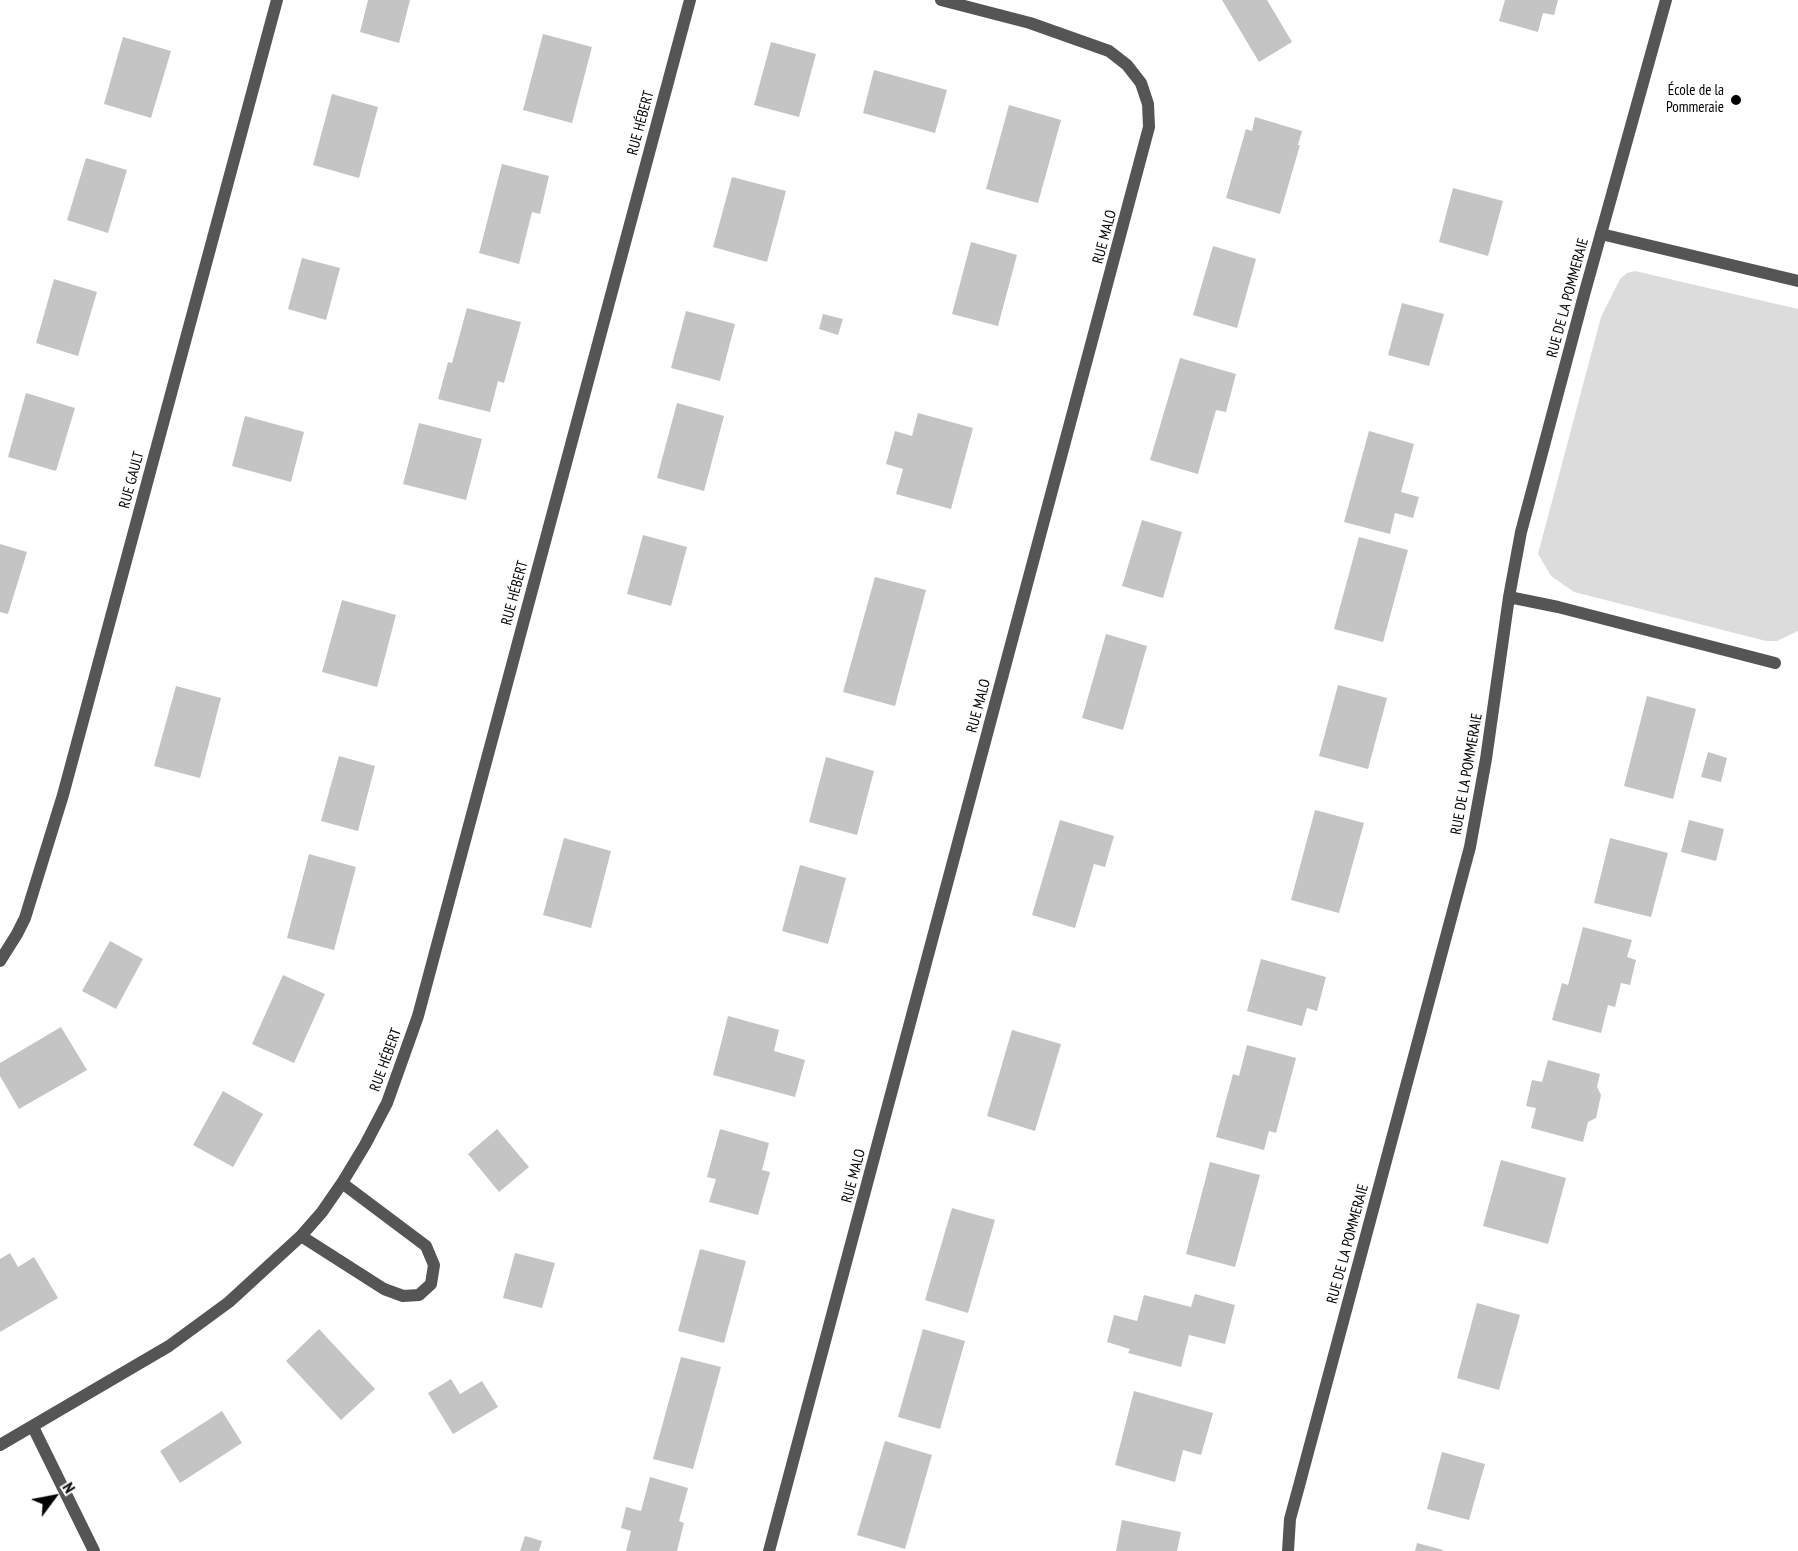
<!DOCTYPE html>
<html>
<head>
<meta charset="utf-8">
<style>
  body { margin:0 }
  #map { position:relative; width:1798px; height:1551px; overflow:hidden; background:#fff; font-family:"PT Sans Narrow",sans-serif }
  canvas { display:block }
  .north { position:absolute; left:24px; top:1467px; width:60px; height:60px; -webkit-text-stroke:4px #fff; paint-order:stroke; rotate:58deg; font-size:16px; font-weight:700; line-height:24px; text-align:center; color:#000 }
  .north::after { content:''; display:block; margin:auto; width:21px; height:27px; background:#000; clip-path:polygon(50% 0,100% 100%,50% 72%,0 100%) }
</style>
</head>
<body>
<div id="map">
<canvas width="1798" height="1551"></canvas>
<div class="north">N</div>
</div>
<script>
const context = document.querySelector('canvas').getContext('2d');
context.lineJoin = 'round';
function fill(path, color) {
  context.fillStyle = color;
  context.fill(path, 'evenodd');
}
function toPath(rows) {
  const path = new Path2D();
  for (const r of rows) {
    path.moveTo(r[0], r[1]);
    for (let i = 2; i < r.length; i += 2) path.lineTo(r[i], r[i + 1]);
  }
  return path;
}
function stroke(path, color, width, dash) {
  context.strokeStyle = color;
  context.lineWidth = width;
  context.lineCap = dash ? 'butt' : 'round';
  context.setLineDash(dash || []);
  context.stroke(path);
}
function label(font, color, halo, rows, align = 'center') {
  context.font = font + ' "PT Sans Narrow",sans-serif';
  context.lineWidth = 5;
  context.setLineDash([]);
  context.textBaseline = 'middle';
  context.strokeStyle = halo;
  context.fillStyle = color;
  for (const [text, x, y, turn = 0] of rows) {
    context.save();
    context.translate(x, y);
    context.rotate((+turn || 0) * Math.PI / 180);
    context.textAlign = isNaN(turn) ? turn : align;
    if (halo) context.strokeText(text, 0, 0);
    context.fillText(text, 0, 0);
    context.restore();
  }
}
const green = toPath([
  [1635,271,1798,309,1798,631,1777,641,1766,641,1574,592,1551,576,1538,554,1601,317,1620,279,1627,273]
]);
const building = toPath([
  [368,0,410,0,399,43,360,32],
  [1222,0,1267,0,1292,42,1259,62],
  [1505,0,1558,0,1554,15,1543,13,1538,32,1499,21],
  [543,34,592,47,572,123,523,110],
  [123,37,171,51,151,118,104,104],
  [771,42,816,54,799,117,754,105],
  [874,70,947,90,935,133,863,113],
  [332,94,378,107,359,178,313,165],
  [1009,105,1061,120,1038,203,986,189],
  [1255,117,1302,131,1298,145,1300,145,1280,214,1226,198,1246,129,1252,131],
  [86,158,127,170,108,233,67,220],
  [502,164,549,176,540,214,532,212,519,264,479,253],
  [732,177,786,191,767,262,713,247],
  [1453,188,1503,201,1488,256,1439,242],
  [971,242,1017,255,998,326,952,314],
  [1213,246,1256,259,1237,328,1193,315],
  [302,258,340,268,326,320,288,309],
  [54,279,97,292,78,356,36,343],
  [1402,303,1444,314,1429,366,1388,355],
  [467,308,521,322,504,383,498,381,490,412,438,399,448,362,452,363],
  [686,311,735,324,720,381,671,368],
  [823,314,843,319,838,335,819,329],
  [1180,358,1236,374,1226,412,1216,410,1198,474,1150,460],
  [26,393,75,408,56,471,8,457],
  [677,403,724,416,704,491,657,478],
  [918,413,973,428,951,509,896,494,903,469,886,464,895,431,912,436],
  [245,416,304,432,291,482,232,466],
  [419,423,482,439,466,500,403,484],
  [1369,431,1414,444,1401,492,1419,497,1413,518,1395,513,1390,534,1344,522],
  [1142,520,1182,532,1163,598,1122,586],
  [643,535,687,547,671,606,627,594],
  [1359,537,1408,550,1383,642,1334,629],
  [0,544,27,552,8,614,0,612],
  [875,577,926,590,895,706,843,692],
  [342,600,396,615,377,687,322,672],
  [1106,634,1147,646,1123,730,1082,718],
  [1338,685,1387,698,1368,769,1319,756],
  [176,686,221,698,200,778,154,766],
  [1647,696,1696,709,1673,799,1624,786],
  [1708,752,1727,758,1721,782,1701,777],
  [339,756,375,766,358,831,321,821],
  [826,757,874,771,857,835,809,822],
  [1315,810,1364,823,1339,913,1291,900],
  [1060,820,1114,836,1105,867,1094,864,1075,928,1032,915],
  [1689,820,1724,829,1716,861,1681,852],
  [564,838,611,851,591,928,543,915],
  [1610,838,1668,853,1651,917,1594,903],
  [309,854,356,867,334,950,287,938],
  [800,865,846,878,828,944,782,931],
  [1583,927,1632,940,1627,957,1636,960,1630,985,1621,983,1615,1007,1608,1005,1601,1033,1552,1020,1562,983,1568,985],
  [110,941,143,959,116,1009,82,991],
  [1261,959,1326,977,1317,1011,1307,1008,1302,1026,1247,1011],
  [283,975,325,994,294,1063,252,1044],
  [728,1016,779,1030,774,1051,805,1060,795,1097,713,1075],
  [61,1027,87,1070,19,1109,0,1076,0,1063],
  [1012,1030,1061,1044,1035,1131,987,1116],
  [1247,1045,1296,1058,1276,1133,1269,1131,1264,1150,1216,1137,1233,1074,1239,1076],
  [1548,1060,1600,1074,1597,1087,1601,1095,1596,1118,1588,1122,1583,1142,1531,1128,1536,1108,1526,1106,1532,1080,1542,1082],
  [223,1091,263,1114,233,1167,193,1145],
  [497,1129,529,1167,499,1192,468,1154],
  [720,1129,769,1143,762,1170,770,1172,758,1215,709,1202,716,1179,707,1177],
  [1501,1160,1566,1178,1548,1244,1483,1226],
  [1210,1162,1260,1175,1235,1267,1186,1254],
  [952,1208,995,1220,968,1313,925,1300],
  [700,1249,746,1261,724,1343,678,1331],
  [10,1253,18,1267,34,1257,58,1298,0,1332,0,1259],
  [515,1253,555,1263,542,1308,503,1298],
  [1195,1294,1235,1305,1225,1344,1189,1335,1181,1367,1128,1353,1130,1349,1107,1342,1114,1315,1137,1321,1144,1295,1191,1307],
  [1477,1303,1520,1315,1499,1390,1457,1378],
  [319,1329,375,1389,341,1420,286,1361],
  [923,1329,965,1341,940,1429,898,1417],
  [681,1357,721,1367,693,1469,653,1459],
  [451,1379,460,1394,482,1381,498,1407,453,1434,428,1393],
  [1134,1391,1213,1413,1201,1455,1183,1450,1175,1482,1115,1465],
  [222,1411,242,1443,180,1483,160,1451],
  [885,1441,932,1455,905,1549,857,1535],
  [1442,1452,1485,1464,1469,1520,1427,1509],
  [650,1477,688,1488,679,1521,684,1523,677,1551,626,1551,631,1531,621,1528,626,1507,641,1511],
  [1122,1520,1181,1532,1177,1551,1116,1551],
  [525,1536,542,1541,539,1551,520,1551],
  [1417,1543,1443,1550,1442,1551,1415,1551]
]);
const lane = toPath([
  [1601,234,1798,281]
]);
const street = toPath([
  [1509,597,1558,607,1775,663],
  [0,961,17,934,25,918,63,795,277,0],
  [301,1236,384,1289,403,1296,419,1295,431,1284,434,1265,426,1246,342,1183],
  [33,1427,94,1551],
  [0,1445,169,1346,229,1302,301,1236,322,1212,342,1183,365,1145,387,1103,418,1016,690,0],
  [769,1551,1149,127,1148,104,1141,83,1127,65,1109,51,1030,23,941,0],
  [1288,1551,1290,1519,1299,1486,1470,847,1486,759,1509,597,1521,532,1584,295,1666,0]
]);
const markers = [
  [1736,100,6,"#000"]
];
const poiNames = [
  ["École de la",1724,91],
  ["Pommeraie",1724,108]
];
const streetNames = [
  ["RUE HÉBERT",641,123,-75],
  ["RUE MALO",1105,237,-75],
  ["RUE DE LA POMMERAIE",1568,298,-75],
  ["RUE GAULT",132,480,-75],
  ["RUE HÉBERT",515,593,-75],
  ["RUE MALO",979,706,-75],
  ["RUE DE LA POMMERAIE",1467,774,-80],
  ["RUE HÉBERT",386,1060,-70],
  ["RUE MALO",854,1176,-75],
  ["RUE DE LA POMMERAIE",1348,1244,-75]
];
fill(green, '#dcdcdc');
fill(building, '#c4c4c4');
stroke(lane, '#555', 12);
stroke(street, '#555', 12);
for (const [x, y, r, color] of markers) {
  const dot = new Path2D();
  dot.arc(x, y, r, 0, 2 * Math.PI);
  context.fillStyle = color;
  context.fill(dot);
  stroke(dot, '#fff', 2);
}
label('15px', '#000', '#fff', poiNames, 'right');
label('15px', '#000', '#fff', streetNames);
</script>
</body>
</html>
